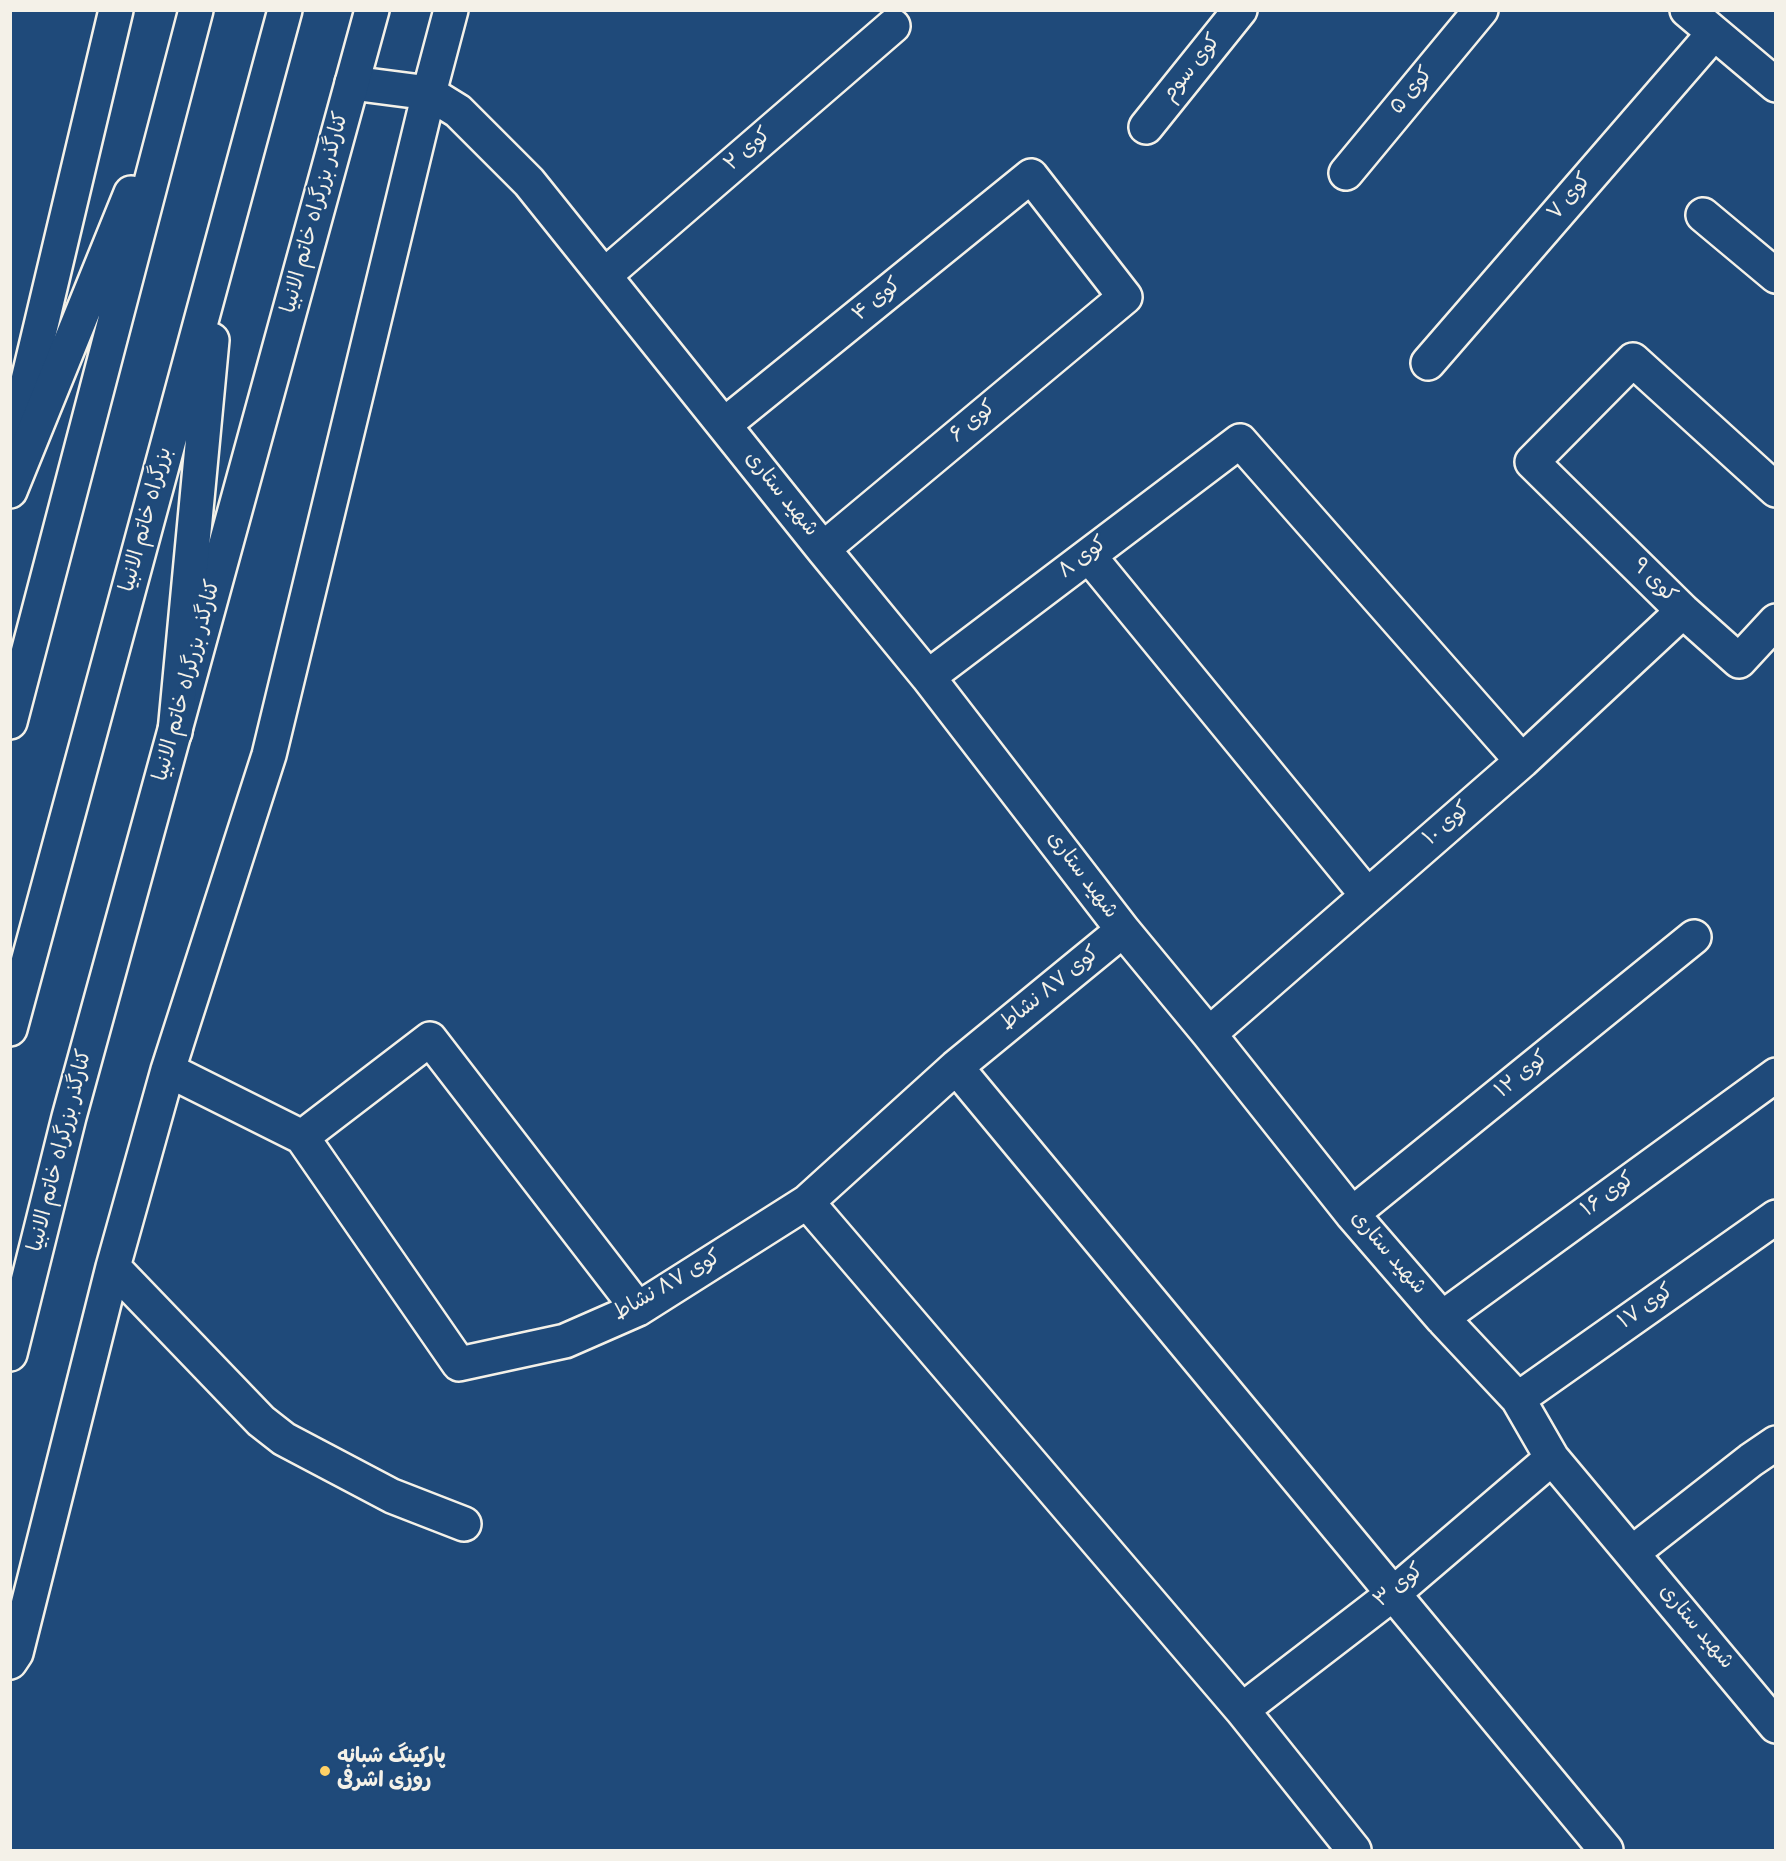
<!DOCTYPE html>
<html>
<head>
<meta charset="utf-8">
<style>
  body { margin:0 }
  #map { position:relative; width:1786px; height:1861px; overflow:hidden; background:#1f4a7a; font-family:"Indie Flower",sans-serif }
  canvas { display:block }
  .frame { position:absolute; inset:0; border:12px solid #f4f1e8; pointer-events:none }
</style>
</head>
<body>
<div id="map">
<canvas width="1786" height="1861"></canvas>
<div class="frame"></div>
</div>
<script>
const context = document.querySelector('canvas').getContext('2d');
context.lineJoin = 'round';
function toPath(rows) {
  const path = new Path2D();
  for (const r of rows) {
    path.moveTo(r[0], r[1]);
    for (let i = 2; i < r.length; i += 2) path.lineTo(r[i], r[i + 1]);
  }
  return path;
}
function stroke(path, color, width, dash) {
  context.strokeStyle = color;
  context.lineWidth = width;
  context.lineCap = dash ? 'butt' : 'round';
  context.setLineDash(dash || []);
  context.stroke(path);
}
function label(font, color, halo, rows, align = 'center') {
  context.font = font + ' "Indie Flower","Playpen Sans Arabic",sans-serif';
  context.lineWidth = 4.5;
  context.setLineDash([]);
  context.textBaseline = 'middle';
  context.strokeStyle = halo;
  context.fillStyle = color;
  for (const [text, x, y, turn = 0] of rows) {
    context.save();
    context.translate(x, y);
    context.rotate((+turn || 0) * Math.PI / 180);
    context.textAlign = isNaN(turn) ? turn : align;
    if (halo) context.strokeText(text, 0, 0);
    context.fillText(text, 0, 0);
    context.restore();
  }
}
const minor = toPath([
  [1687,10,1776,85],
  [352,83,429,93,458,111,529,182,823,549,928,677,1123,930,1209,1034,1352,1214,1442,1318,1518,1399,1552,1458,1776,1726],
  [1146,127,1240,10],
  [1346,173,1481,10],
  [1703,215,1776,276],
  [605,275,893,26],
  [1428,363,1714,33],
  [724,425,1031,176,1125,297,823,549],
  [1776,490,1633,360,1532,462,1683,611,1739,661,1776,621],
  [1089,556,1367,895],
  [928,677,1240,441,1522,761],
  [1209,1034,1522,761,1683,611],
  [956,1067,1606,1850],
  [168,1070,302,1137,459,1364,565,1341,638,1309,807,1202,956,1067,1123,930],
  [302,1137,430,1039,638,1309],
  [807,1202,1242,1710,1354,1850],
  [1352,1214,1694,937],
  [113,1267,261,1421,284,1439,392,1496,464,1524],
  [1442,1318,1776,1075],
  [1518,1399,1776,1217],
  [1632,1553,1751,1460,1776,1443],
  [10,1662,16,1653,113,1267,168,1070,269,755,429,93,451,10],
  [1242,1710,1394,1593,1552,1458]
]);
const major = toPath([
  [10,456,116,10],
  [10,1354,69,1117,372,10]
]);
const highway = toPath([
  [10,491,131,193],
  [10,722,196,10],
  [175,732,212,340],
  [10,1029,285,10]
]);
const markers = [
  [325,1771,6,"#ffd166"]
];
const streetNames = [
  ["کوی سوم",1193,69,-51],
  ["کوی ۵",1413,92,-50],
  ["کوی ۲",749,151,-41],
  ["کوی ۷",1571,198,-49],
  ["کنارگذر بزرگراه خاتم الانبیا",317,213,-75],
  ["کوی ۴",878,301,-39],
  ["کوی ۶",974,423,-40],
  ["شهید ستاری",780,495,51],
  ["بزرگراه خاتم الانبیا",148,520,-75],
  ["کوی ۸",1084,559,-37],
  ["کوی ۹",1653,582,45],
  ["کنارگذر بزرگراه خاتم الانبیا",189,681,-75],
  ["کوی ۱۰",1448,825,-41],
  ["شهید ستاری",1081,876,53],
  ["کوی ۸۷ نشاط",1051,990,-39],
  ["کوی ۱۲",1523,1076,-39],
  ["کنارگذر بزرگراه خاتم الانبیا",62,1151,-76],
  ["کوی ۱۶",1609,1196,-36],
  ["شهید ستاری",1387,1254,49],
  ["کوی ۸۷ نشاط",668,1287,-30],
  ["کوی ۱۷",1647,1308,-35],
  ["کوی ۳",1400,1587,-39],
  ["شهید ستاری",1695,1628,50]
];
const poiNames = [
  ["پارکینگ شبانه",337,1759],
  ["روزی اشرفی",337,1783]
];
stroke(minor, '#f4f1e8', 38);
stroke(major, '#f4f1e8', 38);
stroke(highway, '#f4f1e8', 38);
stroke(minor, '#1f4a7a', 33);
stroke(major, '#1f4a7a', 33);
stroke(highway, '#1f4a7a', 33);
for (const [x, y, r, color] of markers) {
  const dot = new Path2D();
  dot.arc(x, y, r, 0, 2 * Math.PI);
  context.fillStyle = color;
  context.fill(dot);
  stroke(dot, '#1f4a7a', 2);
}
label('21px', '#f4f1e8', '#1f4a7a', streetNames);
label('bold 21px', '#f4f1e8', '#1f4a7a', poiNames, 'left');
</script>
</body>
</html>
